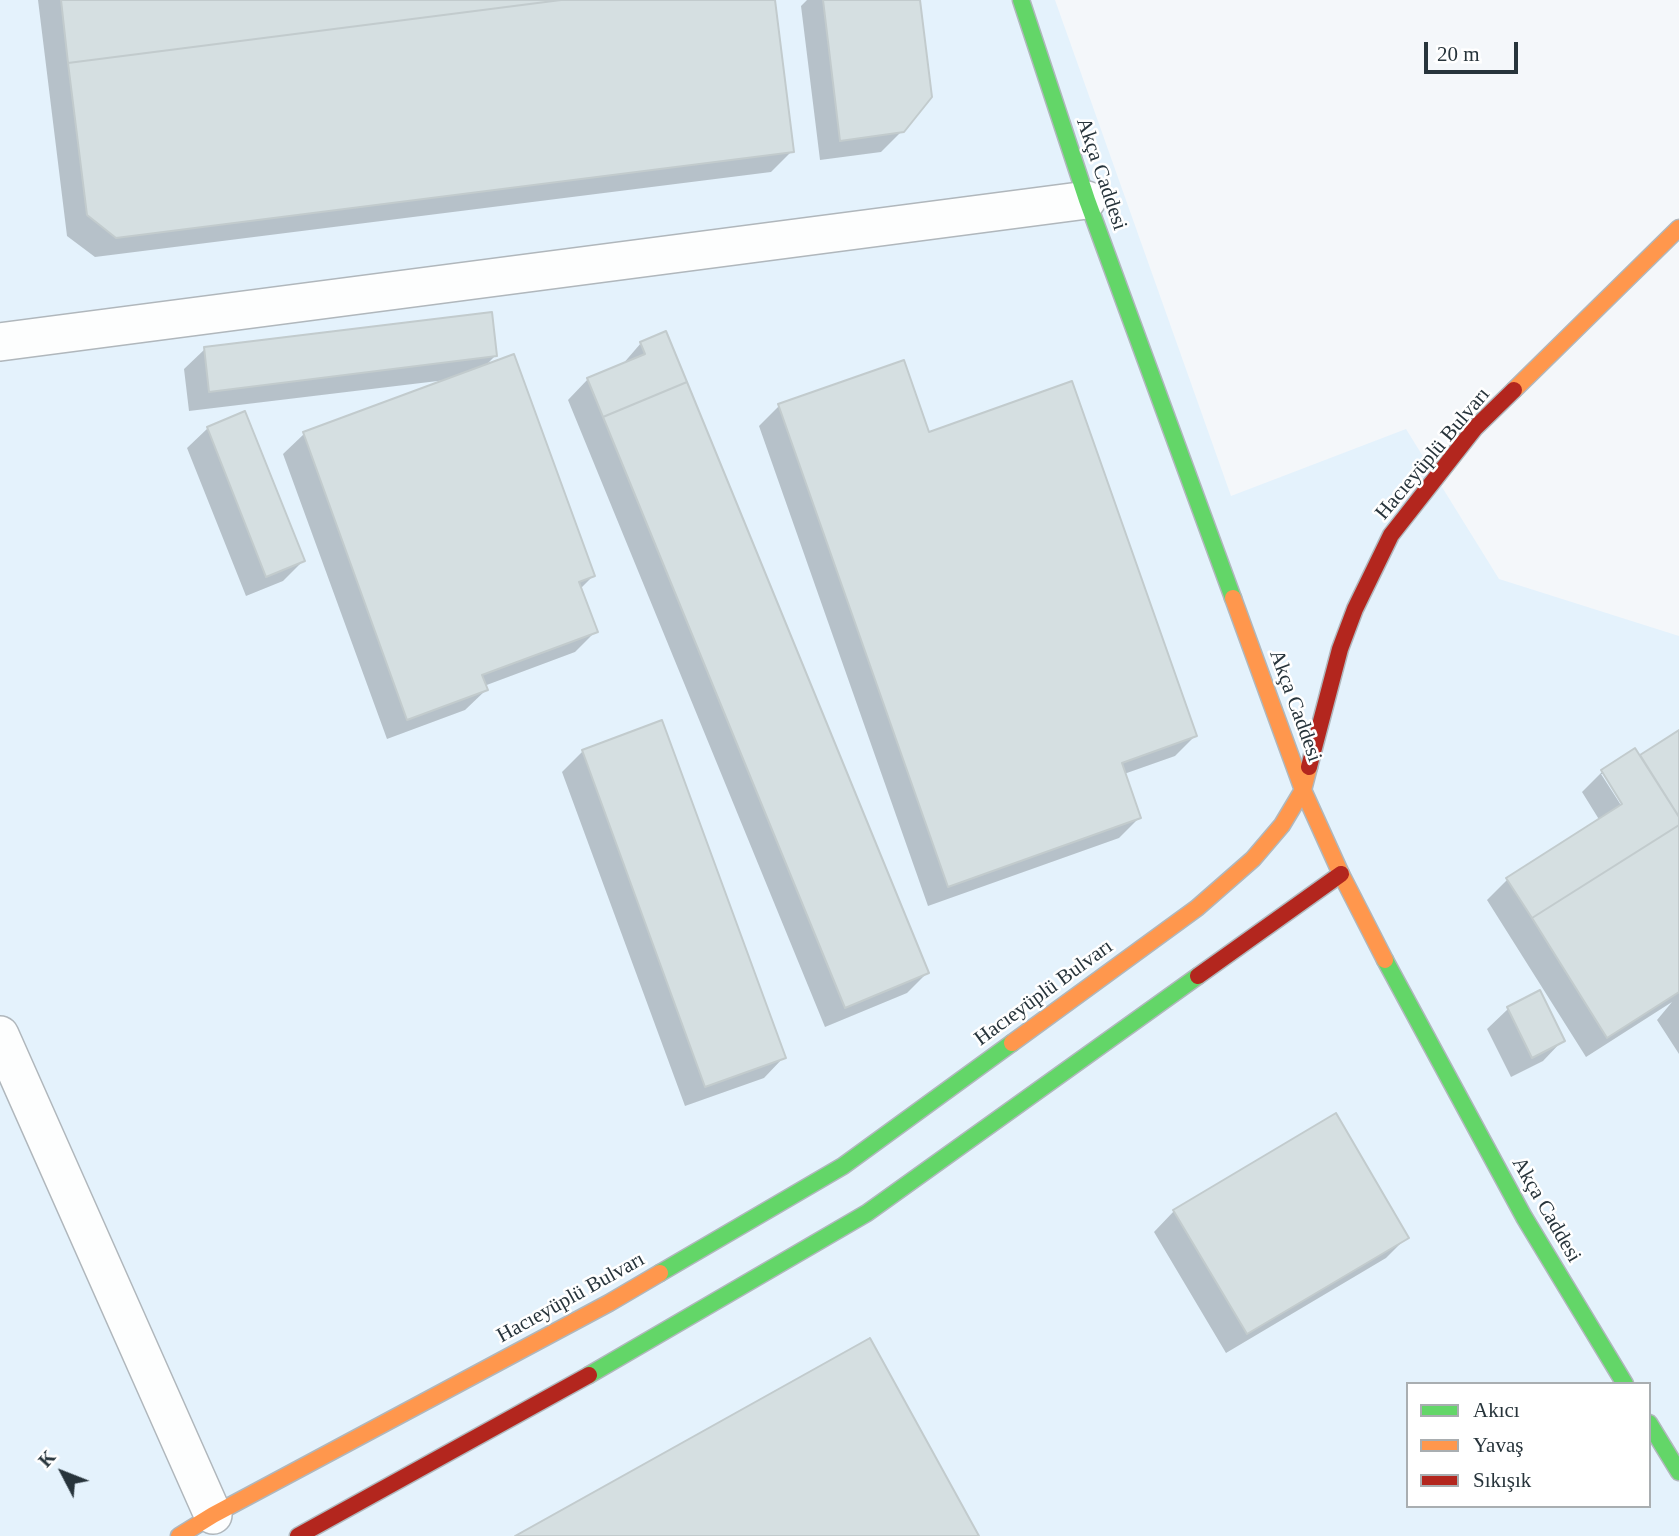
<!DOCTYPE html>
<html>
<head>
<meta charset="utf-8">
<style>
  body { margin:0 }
  #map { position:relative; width:1679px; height:1536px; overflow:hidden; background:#f4f7fa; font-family:"Times New Roman",serif }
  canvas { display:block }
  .legend { position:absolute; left:1406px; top:1382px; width:245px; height:126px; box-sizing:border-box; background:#fff; border:2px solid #a9aeb1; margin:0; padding:9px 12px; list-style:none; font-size:21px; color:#27343b }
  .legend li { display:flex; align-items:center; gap:14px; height:35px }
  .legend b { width:35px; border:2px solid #a9aeb1 }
  .north { position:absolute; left:28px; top:1438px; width:70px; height:70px; -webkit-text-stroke:5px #fff; paint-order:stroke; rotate:312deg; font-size:19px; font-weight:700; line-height:28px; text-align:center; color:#27343b }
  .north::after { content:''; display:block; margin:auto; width:24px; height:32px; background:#27343b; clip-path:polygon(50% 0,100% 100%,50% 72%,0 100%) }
  .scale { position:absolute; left:1424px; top:42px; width:94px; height:32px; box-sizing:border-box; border:4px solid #27343b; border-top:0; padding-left:9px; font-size:21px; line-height:24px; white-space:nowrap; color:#27343b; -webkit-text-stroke:5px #fff; paint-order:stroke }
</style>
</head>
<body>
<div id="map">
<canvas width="1679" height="1536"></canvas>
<ul class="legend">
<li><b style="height:9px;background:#63d668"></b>Akıcı</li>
<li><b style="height:9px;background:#ff974d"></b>Yavaş</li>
<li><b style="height:9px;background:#b3261e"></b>Sıkışık</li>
</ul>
<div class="north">K</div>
<div class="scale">20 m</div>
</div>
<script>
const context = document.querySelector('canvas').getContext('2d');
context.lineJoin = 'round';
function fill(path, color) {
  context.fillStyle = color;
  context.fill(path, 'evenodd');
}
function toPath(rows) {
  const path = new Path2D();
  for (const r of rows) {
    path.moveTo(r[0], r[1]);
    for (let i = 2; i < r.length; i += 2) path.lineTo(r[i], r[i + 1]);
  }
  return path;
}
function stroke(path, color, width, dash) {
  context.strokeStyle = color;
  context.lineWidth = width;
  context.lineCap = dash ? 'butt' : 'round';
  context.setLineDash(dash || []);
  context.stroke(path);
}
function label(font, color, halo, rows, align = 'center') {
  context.font = font + ' "Times New Roman",serif';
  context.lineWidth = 5;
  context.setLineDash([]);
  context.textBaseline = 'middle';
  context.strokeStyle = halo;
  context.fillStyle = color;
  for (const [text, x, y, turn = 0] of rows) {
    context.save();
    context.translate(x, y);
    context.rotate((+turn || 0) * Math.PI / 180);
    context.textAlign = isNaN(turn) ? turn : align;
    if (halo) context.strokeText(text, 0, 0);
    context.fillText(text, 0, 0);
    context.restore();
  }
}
const built = toPath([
  [0,0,1055,0,1231,496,1406,429,1499,579,1679,636,1679,1536,0,1536],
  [1408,1384,1649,1384,1649,1506,1408,1506]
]);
const shadow = toPath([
  [38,0,773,0,792,151,771,172,95,257,67,236],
  [807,0,918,0,902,131,881,152,820,160,801,6],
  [641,343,927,973,907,993,825,1027,568,400,588,379,622,365],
  [205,349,495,356,483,368,593,576,580,589,596,631,575,652,484,686,486,690,465,710,387,739,283,454,304,434,446,380,189,411,184,369],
  [779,406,928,434,1195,736,1175,756,1124,774,1139,818,1119,838,928,906,759,426],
  [208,428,303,561,283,581,246,596,187,448],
  [1679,733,1679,1054,1657,1020,1672,1002,1586,1057,1487,900,1507,880,1600,821,1582,792,1602,772,1635,751,1640,758],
  [1601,774,1605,774,1629,811,1626,813],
  [583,751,784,1057,764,1078,685,1106,562,772],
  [1539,993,1563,1040,1543,1061,1511,1077,1487,1029,1508,1009],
  [1174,1211,1407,1237,1386,1258,1226,1353,1154,1232]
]);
const building = toPath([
  [61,0,561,0,68,63,61,0],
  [561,0,775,0,794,152,116,238,87,215,68,63,561,0],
  [823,0,920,0,932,97,904,132,840,141,823,0],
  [492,312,497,356,209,392,204,347,492,312],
  [666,331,687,382,603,417,587,378,645,354,640,342,666,331],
  [514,354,595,576,579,582,598,632,482,675,488,690,407,720,303,432,514,354],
  [904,360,929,432,1072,381,1197,736,1122,763,1141,818,948,887,778,404,904,360],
  [687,382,929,973,845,1008,603,417,687,382],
  [245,411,305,561,266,577,207,427,245,411],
  [662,720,786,1058,705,1087,582,750,662,720],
  [1679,730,1679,817,1640,755,1679,730],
  [1635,748,1679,817,1679,825,1532,918,1506,878,1622,804,1601,770,1635,748],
  [1679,825,1679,992,1607,1038,1532,918,1679,825],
  [1540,990,1565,1041,1532,1058,1507,1007,1540,990],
  [1336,1113,1409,1238,1247,1334,1173,1210,1336,1113],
  [870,1338,979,1536,515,1536,870,1338]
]);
const street = toPath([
  [0,342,1087,200],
  [0,1035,213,1515]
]);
const fast = toPath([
  [1021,0,1087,200,1233,598],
  [1385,960,1524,1217,1625,1384],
  [660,1273,843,1166,1012,1043],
  [589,1375,867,1213,1198,976],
  [1649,1423,1679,1472]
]);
const slow = toPath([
  [1514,390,1679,228],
  [1233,598,1303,790,1341,874,1385,960],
  [1012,1043,1197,908,1253,859,1282,825,1303,790,1309,767],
  [179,1536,213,1515,609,1303,660,1273]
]);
const jam = toPath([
  [1309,767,1340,649,1355,609,1391,535,1475,428,1514,390],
  [1198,976,1341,874],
  [298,1536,589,1375]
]);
const streetNames = [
  ["Akça Caddesi",1101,174,71],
  ["Hacıeyüplü Bulvarı",1433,454,-50],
  ["Akça Caddesi",1295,706,70],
  ["Hacıeyüplü Bulvarı",1044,993,-36],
  ["Akça Caddesi",1546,1210,60],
  ["Hacıeyüplü Bulvarı",571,1298,-29]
];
fill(built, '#e4f2fc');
fill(shadow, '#0003');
fill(building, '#d5dfe1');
stroke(building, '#c2cbcd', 2);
stroke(street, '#b0b7bc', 40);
stroke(fast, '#b0b7bc', 19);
stroke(slow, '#b0b7bc', 19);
stroke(jam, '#b0b7bc', 19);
stroke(street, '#fdfefe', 37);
stroke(fast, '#63d668', 16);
stroke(slow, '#ff974d', 16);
stroke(jam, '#b3261e', 16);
label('21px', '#27343b', '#fff', streetNames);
</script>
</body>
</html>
